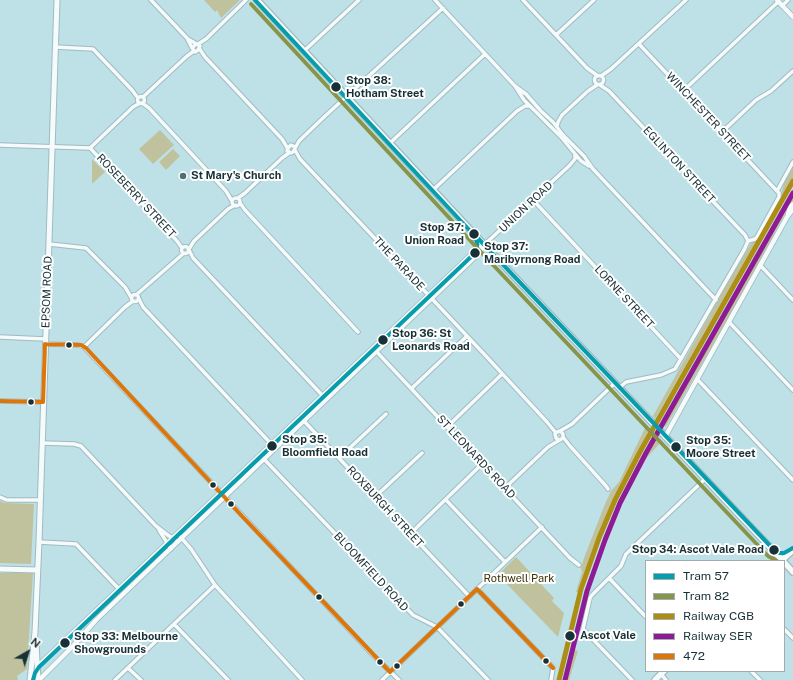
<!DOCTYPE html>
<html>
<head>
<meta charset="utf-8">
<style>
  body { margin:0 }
  #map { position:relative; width:793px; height:680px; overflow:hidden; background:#bee0e7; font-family:"Public Sans",sans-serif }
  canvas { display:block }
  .legend { position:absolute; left:645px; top:560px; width:140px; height:112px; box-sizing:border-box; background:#fff; border:1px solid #a3adaf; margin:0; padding:5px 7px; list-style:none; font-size:12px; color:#183136 }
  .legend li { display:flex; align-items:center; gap:8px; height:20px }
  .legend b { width:20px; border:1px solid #a3adaf }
  .north { position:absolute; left:8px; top:632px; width:40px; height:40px; -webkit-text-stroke:3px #fff; paint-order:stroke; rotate:39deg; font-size:11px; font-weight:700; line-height:16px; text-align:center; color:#183136 }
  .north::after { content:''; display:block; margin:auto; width:14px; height:18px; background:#183136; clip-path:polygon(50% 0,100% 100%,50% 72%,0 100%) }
</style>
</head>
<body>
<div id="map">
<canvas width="793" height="680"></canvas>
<ul class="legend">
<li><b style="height:5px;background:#069dad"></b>Tram 57</li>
<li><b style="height:5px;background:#889549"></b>Tram 82</li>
<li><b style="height:5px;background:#ae8d13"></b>Railway CGB</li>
<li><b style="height:5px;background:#8f1a95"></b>Railway SER</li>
<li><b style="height:5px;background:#dc7608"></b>472</li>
</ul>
<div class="north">N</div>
</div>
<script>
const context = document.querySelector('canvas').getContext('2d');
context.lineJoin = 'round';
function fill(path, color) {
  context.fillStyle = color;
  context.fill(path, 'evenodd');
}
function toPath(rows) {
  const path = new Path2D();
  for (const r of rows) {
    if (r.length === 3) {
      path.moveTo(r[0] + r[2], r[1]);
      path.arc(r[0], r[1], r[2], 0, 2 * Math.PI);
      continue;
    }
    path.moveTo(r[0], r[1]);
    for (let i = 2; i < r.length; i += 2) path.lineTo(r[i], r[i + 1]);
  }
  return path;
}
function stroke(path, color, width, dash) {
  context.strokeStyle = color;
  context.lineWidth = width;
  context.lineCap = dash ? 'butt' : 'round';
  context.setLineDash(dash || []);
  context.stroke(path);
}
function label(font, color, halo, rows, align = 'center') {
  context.font = font + ' "Public Sans",sans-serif';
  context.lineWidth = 4;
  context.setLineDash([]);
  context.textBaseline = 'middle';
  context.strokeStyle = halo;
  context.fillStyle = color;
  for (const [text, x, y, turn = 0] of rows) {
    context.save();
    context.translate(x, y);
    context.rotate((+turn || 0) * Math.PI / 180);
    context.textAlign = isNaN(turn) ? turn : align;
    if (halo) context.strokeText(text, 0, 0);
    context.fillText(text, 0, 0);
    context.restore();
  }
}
const green = toPath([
  [204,0,240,0,221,18,217,10,215,12],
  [160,130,174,145,153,164,139,149],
  [173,149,180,156,166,170,159,162],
  [92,159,105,172,92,184],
  [793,167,793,178,655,419,653,416,727,284,752,242,759,235,781,197,784,183],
  [793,189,793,202,789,206,743,292,672,416,666,426,663,427,660,424],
  [646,426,650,430,612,502,592,551,578,592,576,592,582,572,581,568,584,558,605,504,611,491,619,482],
  [654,434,661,442,641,464,620,508,593,577,588,595,586,593,586,589,604,538,628,483],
  [0,501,5,503,34,504,31,564,0,563],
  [516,557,554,598,552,601,564,613,558,637,498,575],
  [0,573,33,573,27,669,17,676,18,680,0,680],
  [572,649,578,651,569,680,565,680,570,652]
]);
const minor = toPath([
  [151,0,187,38,192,48],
  [435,0,515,86,524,100,561,137,581,161,589,166],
  [523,0,587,68,598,76],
  [782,6,788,0],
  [556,35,594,0],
  [188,39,200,46,198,50,195,52,192,48,196,44],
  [198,44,206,39,246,0],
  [639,44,777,191],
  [55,47,93,49,132,90,138,98],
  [199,48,205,57,282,139,288,149],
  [304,51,359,0],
  [599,80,4.5],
  [601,76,611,69,686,0],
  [600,85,609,91,689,176,745,235,748,241],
  [515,86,526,94,541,111,553,122,563,135,584,156,593,169,716,300],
  [683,91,778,2],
  [141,100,3.5],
  [143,97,187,56,194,51],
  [142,103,149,108,226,191,232,201],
  [557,127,558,122,562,115,588,91,597,85],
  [722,132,756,100,771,91,793,71],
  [390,143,485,54],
  [0,145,90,148,177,241,182,248],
  [295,147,291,145,288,148,287,151,291,153,293,152,299,141,324,117,443,8],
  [90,148,133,107,140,103],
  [295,150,300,159,485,355,547,422,556,433],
  [433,190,517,111,525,106,530,106],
  [238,198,245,193,282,158,289,153],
  [236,202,4],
  [533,200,681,359],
  [240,203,245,210,358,332],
  [748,241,755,239,757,237,779,197,779,193,777,191,793,162],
  [49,244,86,248,125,287,131,297],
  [484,245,570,165,575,159,575,154],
  [185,250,3.5],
  [189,249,194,241,228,209,235,205],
  [189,250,193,258,323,396],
  [760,265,793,300],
  [135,298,3.5],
  [136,295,184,253],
  [139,299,143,307,275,448],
  [729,322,793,390],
  [0,337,45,339],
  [45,344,78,345,84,347,221,493],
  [84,347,125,307,133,301],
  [375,350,570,558,579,565],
  [697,379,793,480],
  [412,388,467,336],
  [619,388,626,382,661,375,675,369,744,250,748,241],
  [0,401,43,402],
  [303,420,469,596],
  [447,427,502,374],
  [560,431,572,424,615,383],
  [563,437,570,446,606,486,608,489],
  [42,443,74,444,81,446,156,526,169,536,174,538,178,542],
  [262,457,413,615,437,627,488,680],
  [339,458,386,414],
  [505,488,548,447,563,438,563,434,560,431,557,432,555,434,556,438,559,440],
  [224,496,372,654,399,680],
  [0,497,7,500,40,500],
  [375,497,422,453],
  [446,500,505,562],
  [159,530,171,549],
  [178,534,191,549,215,585,302,680],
  [410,534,482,464],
  [39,542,76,544,119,589],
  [609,578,646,617],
  [477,589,553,668,551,680],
  [174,624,228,680],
  [784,629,793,638],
  [128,668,141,680],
  [751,671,760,680],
  [661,674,666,680],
  [115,680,215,585],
  [382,680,542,527],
  [632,680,583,629,590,598,592,595,621,566,626,554,705,479]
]);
const tertiary = toPath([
  [777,0,793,17],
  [788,214,790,207,793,204],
  [474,252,477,244,475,236],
  [665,437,787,217,793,209],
  [38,666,470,256,481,247],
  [39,680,73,646,96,620,478,254,484,245]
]);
const secondary = toPath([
  [0,569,37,570],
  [36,643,38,680],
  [30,680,35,632,39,542,57,0]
]);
const primary = toPath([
  [257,0,476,236,783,561],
  [781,561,793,550],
  [784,562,793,572],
  [655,680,664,671]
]);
const bus1 = toPath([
  [45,344,81,345,86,348,242,516,390,672],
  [0,401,43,402],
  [43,402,45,344],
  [477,589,553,668],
  [390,672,477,589]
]);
const rail1 = toPath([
  [559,680,581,589,599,538,615,500,641,450,793,181]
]);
const rail2 = toPath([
  [565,680,587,591,605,540,620,503,646,453,793,193]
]);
const tram1 = toPath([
  [473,233,774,550,779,553,784,553,793,548],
  [33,680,35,673,39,667,475,253,477,248,477,242,473,234,255,0]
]);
const tram2 = toPath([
  [251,4,479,250,768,556,777,561]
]);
const markers = [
  [336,87,5.5,"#183136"],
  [183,176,4,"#526e74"],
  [474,234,5.5,"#183136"],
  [475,253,5.5,"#183136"],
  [383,340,5.5,"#183136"],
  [69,345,3.5,"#183136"],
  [31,402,3.5,"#183136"],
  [272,446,5.5,"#183136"],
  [676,447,5.5,"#183136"],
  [213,485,3.5,"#183136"],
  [231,504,3.5,"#183136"],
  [774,550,5.5,"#183136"],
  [319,597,3.5,"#183136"],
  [461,604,3.5,"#183136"],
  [570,636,5.5,"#183136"],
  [65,643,5.5,"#183136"],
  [546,661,3.5,"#183136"],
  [380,662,3.5,"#183136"],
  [397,666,3.5,"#183136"]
];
const stopNames = [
  ["Stop 38:",346,81],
  ["Hotham Street",346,94],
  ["Stop 37:",464,228,"right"],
  ["Union Road",464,241,"right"],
  ["Stop 37:",484,247],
  ["Maribyrnong Road",484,260],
  ["Stop 36: St",392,334],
  ["Leonards Road",392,347],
  ["Stop 35:",282,440],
  ["Bloomfield Road",282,453],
  ["Stop 35:",686,441],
  ["Moore Street",686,454],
  ["Stop 34: Ascot Vale Road",764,550,"right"],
  ["Ascot Vale",580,636],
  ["Stop 33: Melbourne",74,637],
  ["Showgrounds",74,650]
];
const streetNames = [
  ["WINCHESTER STREET",708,117,47],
  ["EGLINTON STREET",679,165,47],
  ["ROSEBERRY STREET",136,196,47],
  ["UNION ROAD",526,207,-43],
  ["THE PARADE",399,264,47],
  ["EPSOM ROAD",47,292,-88],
  ["LORNE STREET",624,297,47],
  ["ST LEONARDS ROAD",476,457,47],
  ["ROXBURGH STREET",385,507,47],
  ["BLOOMFIELD ROAD",371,572,47]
];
const poiNames = [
  ["St Mary's Church",191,176]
];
const parkNames = [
  ["Rothwell Park",519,579]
];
fill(green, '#c0c29d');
stroke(minor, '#a0bbc1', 5.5);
stroke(tertiary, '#a0bbc1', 6);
stroke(secondary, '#a0bbc1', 7);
stroke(primary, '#a0bbc1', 8);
stroke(minor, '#f5fafb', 3.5);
stroke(tertiary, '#f5fafb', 4.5);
stroke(secondary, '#f5fafb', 5);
stroke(primary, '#f5fafb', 5.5);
stroke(bus1, '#dc7608', 4);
stroke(rail1, '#ae8d13', 5);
stroke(rail2, '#8f1a95', 5);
stroke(tram1, '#069dad', 4);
stroke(tram2, '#889549', 4);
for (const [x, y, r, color] of markers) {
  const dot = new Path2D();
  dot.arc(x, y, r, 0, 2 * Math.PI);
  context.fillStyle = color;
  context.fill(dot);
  stroke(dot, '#fff', 1.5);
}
label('bold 11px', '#183136', '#fff', stopNames, 'left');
label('11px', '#183136', '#fff', streetNames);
label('bold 11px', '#183136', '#fff', poiNames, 'left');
label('11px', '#3b3009', '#fff', parkNames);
</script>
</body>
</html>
